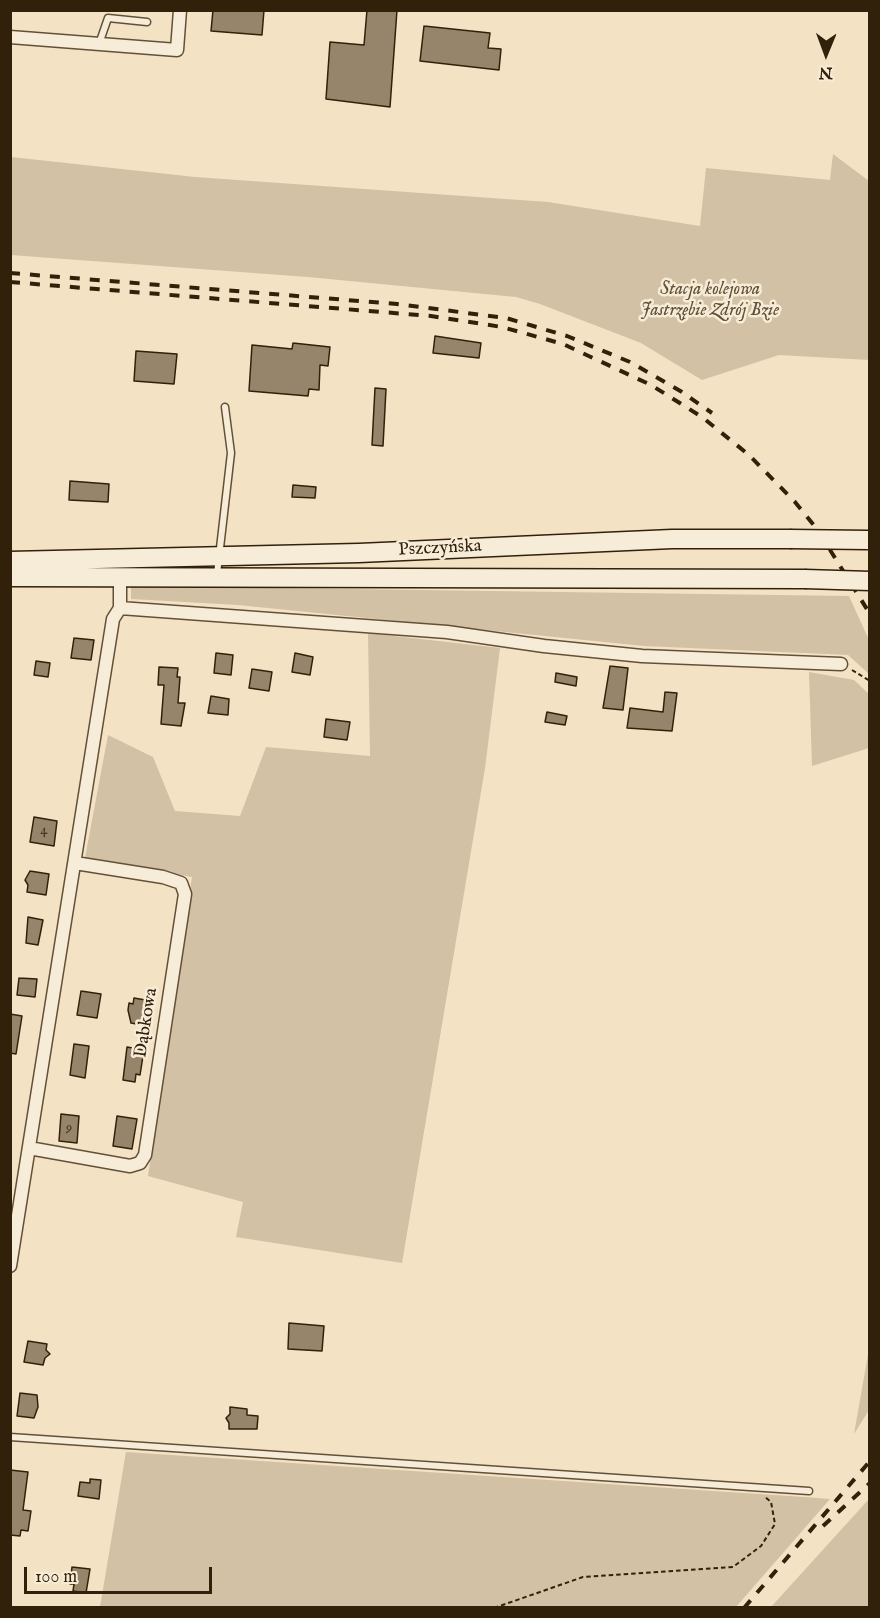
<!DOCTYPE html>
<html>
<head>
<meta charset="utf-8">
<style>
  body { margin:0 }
  #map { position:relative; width:880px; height:1618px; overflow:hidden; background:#f3e2c3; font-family:"IM FELL English",serif }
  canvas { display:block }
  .frame { position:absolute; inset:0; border:12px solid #31210a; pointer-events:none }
  .north { position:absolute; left:796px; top:24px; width:60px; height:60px; -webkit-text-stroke:4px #f7ecd8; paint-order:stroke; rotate:181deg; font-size:16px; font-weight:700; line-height:24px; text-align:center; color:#31210a }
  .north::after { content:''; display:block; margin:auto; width:21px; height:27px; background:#31210a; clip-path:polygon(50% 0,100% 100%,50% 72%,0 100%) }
  .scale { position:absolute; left:24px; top:1567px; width:188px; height:27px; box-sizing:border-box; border:3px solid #31210a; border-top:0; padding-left:8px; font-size:18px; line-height:21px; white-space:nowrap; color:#31210a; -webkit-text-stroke:4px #f7ecd8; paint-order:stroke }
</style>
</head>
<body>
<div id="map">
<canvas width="880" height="1618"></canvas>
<div class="frame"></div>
<div class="north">N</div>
<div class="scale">100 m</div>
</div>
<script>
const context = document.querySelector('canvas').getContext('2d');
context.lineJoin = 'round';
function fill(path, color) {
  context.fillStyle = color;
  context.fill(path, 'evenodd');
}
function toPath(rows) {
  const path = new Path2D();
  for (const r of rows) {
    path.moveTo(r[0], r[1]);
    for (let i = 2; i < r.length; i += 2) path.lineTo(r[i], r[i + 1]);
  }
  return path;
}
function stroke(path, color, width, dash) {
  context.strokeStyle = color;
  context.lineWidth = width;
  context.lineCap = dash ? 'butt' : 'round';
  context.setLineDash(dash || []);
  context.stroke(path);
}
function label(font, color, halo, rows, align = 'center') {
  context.font = font + ' "IM FELL English",serif';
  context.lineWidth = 5;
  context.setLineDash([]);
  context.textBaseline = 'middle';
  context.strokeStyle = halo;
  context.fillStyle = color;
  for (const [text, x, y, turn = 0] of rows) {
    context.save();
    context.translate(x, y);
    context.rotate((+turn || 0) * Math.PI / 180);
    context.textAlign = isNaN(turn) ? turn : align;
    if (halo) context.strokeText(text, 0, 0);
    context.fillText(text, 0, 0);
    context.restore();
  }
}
const green = toPath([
  [833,154,869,181,869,360,779,355,702,380,641,343,540,304,516,297,308,277,11,255,11,157,195,177,548,202,700,226,706,168,830,180],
  [131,586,849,596,869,640,869,674,848,655,644,646,238,605,131,599],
  [368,633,500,648,485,768,402,1263,236,1237,243,1202,148,1176,192,877,85,858,108,735,153,757,175,811,240,816,266,747,370,756],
  [809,672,854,680,869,694,869,748,812,766],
  [869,1349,869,1410,854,1434],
  [126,1452,804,1497,830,1499,736,1607,100,1607],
  [869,1499,869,1607,771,1607]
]);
const building = toPath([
  [213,10,264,10,262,35,211,31,213,10],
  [367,10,397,10,390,107,326,99,330,42,364,45,367,10],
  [424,26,490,33,488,48,501,49,499,70,420,61,424,26],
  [435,336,481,343,479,358,433,353,435,336],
  [293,343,330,347,328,366,320,365,319,390,309,389,308,396,249,391,252,345,292,349,293,343],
  [136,351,177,354,174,384,134,381,136,351],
  [375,388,386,389,383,446,372,445,375,388],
  [70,481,109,484,108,502,69,500,70,481],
  [293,485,316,487,315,498,292,497,293,485],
  [74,638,94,640,91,660,71,658,74,638],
  [216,653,233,655,231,675,214,673,216,653],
  [295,653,313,657,310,675,292,672,295,653],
  [36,661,50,663,48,677,34,675,36,661],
  [610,666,628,668,623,710,603,708,610,666],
  [159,667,178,668,177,677,180,677,178,703,185,703,181,726,161,724,164,685,158,685,159,667],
  [252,669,272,672,269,691,249,688,252,669],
  [556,673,577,677,576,686,555,682,556,673],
  [665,692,677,693,672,731,627,728,630,708,663,712,665,692],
  [211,696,229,699,228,715,208,713,211,696],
  [547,712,567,716,565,725,545,722,547,712],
  [326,719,350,722,347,740,324,737,326,719],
  [34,817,57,821,54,846,30,842,34,817],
  [30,871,49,874,46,895,27,892,28,885,25,880,30,871],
  [28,917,43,920,38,945,26,943,28,917],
  [19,978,37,979,35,997,17,995,19,978],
  [81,991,101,994,97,1018,77,1015,81,991],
  [134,998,151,1001,151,1020,148,1019,147,1026,131,1023,128,1010,129,1003,133,1004,134,998],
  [10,1014,22,1016,16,1054,10,1053,10,1014],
  [74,1044,89,1046,85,1078,70,1075,74,1044],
  [127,1047,144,1050,140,1075,136,1074,135,1082,123,1080,127,1047],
  [61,1114,79,1116,77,1143,59,1141,61,1114],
  [117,1116,137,1119,132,1149,113,1146,117,1116],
  [289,1323,324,1326,322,1351,288,1349,289,1323],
  [28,1341,47,1344,46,1350,50,1354,45,1358,43,1365,24,1362,28,1341],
  [20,1393,37,1395,38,1407,34,1418,17,1416,20,1393],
  [230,1407,247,1409,247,1415,258,1416,257,1429,229,1429,229,1423,226,1418,230,1414,230,1407],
  [10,1470,28,1472,23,1510,31,1511,28,1531,21,1530,20,1536,10,1535,10,1470],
  [90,1479,101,1480,99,1499,78,1496,80,1482,90,1483,90,1479],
  [72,1567,90,1569,86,1593,73,1591,74,1584,70,1584,72,1567]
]);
const path = toPath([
  [852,670,870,681],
  [494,1608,583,1577,733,1567,761,1546,775,1524,771,1502,765,1497]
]);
const service = toPath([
  [99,44,108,18,147,22],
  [217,574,231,453,225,407],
  [10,1437,809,1491]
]);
const minor = toPath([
  [10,37,177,50,180,10],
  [120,608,447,632,544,646,642,656,841,664],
  [29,1148,130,1166,140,1163,145,1155,185,894,181,883,163,877,75,863],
  [10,1266,113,619,120,608,120,578]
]);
const secondary = toPath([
  [10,561,359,553,672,539,790,539],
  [10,577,805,579]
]);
const rail = toPath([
  [10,273,397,304,506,318,567,336,630,362,682,392,712,413],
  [10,282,431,316,502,327,563,344,651,385,702,417,749,455,795,502,817,529,870,614],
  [823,1526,870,1483],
  [744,1608,870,1461]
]);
const secondaryBridge = toPath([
  [790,539,868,540],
  [805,579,870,581]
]);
const numberNames = [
  ["4",44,831],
  ["9",69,1129]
];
const parkNames = [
  ["Stacja kolejowa",710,290],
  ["Jastrzębie Zdrój Bzie",710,311]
];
const streetNames = [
  ["Pszczyńska",440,549,-3],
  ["Dąbkowa",147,1023,-81]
];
fill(green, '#d2c1a4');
fill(building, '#96856a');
stroke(building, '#31210a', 1.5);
stroke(service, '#625138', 9);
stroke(minor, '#625138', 15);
stroke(secondary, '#31210a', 21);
stroke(path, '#31210a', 2, [4.5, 3]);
stroke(service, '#f7ecd8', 6);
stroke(minor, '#f7ecd8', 12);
stroke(secondary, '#f7ecd8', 18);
stroke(rail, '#31210a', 4, [10, 10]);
stroke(secondaryBridge, '#31210a', 21, []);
stroke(secondaryBridge, '#f7ecd8', 18);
label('15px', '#4a3a22', null, numberNames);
label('italic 18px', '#615138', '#f7ecd8', parkNames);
label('18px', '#31210a', '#f7ecd8', streetNames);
</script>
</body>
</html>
